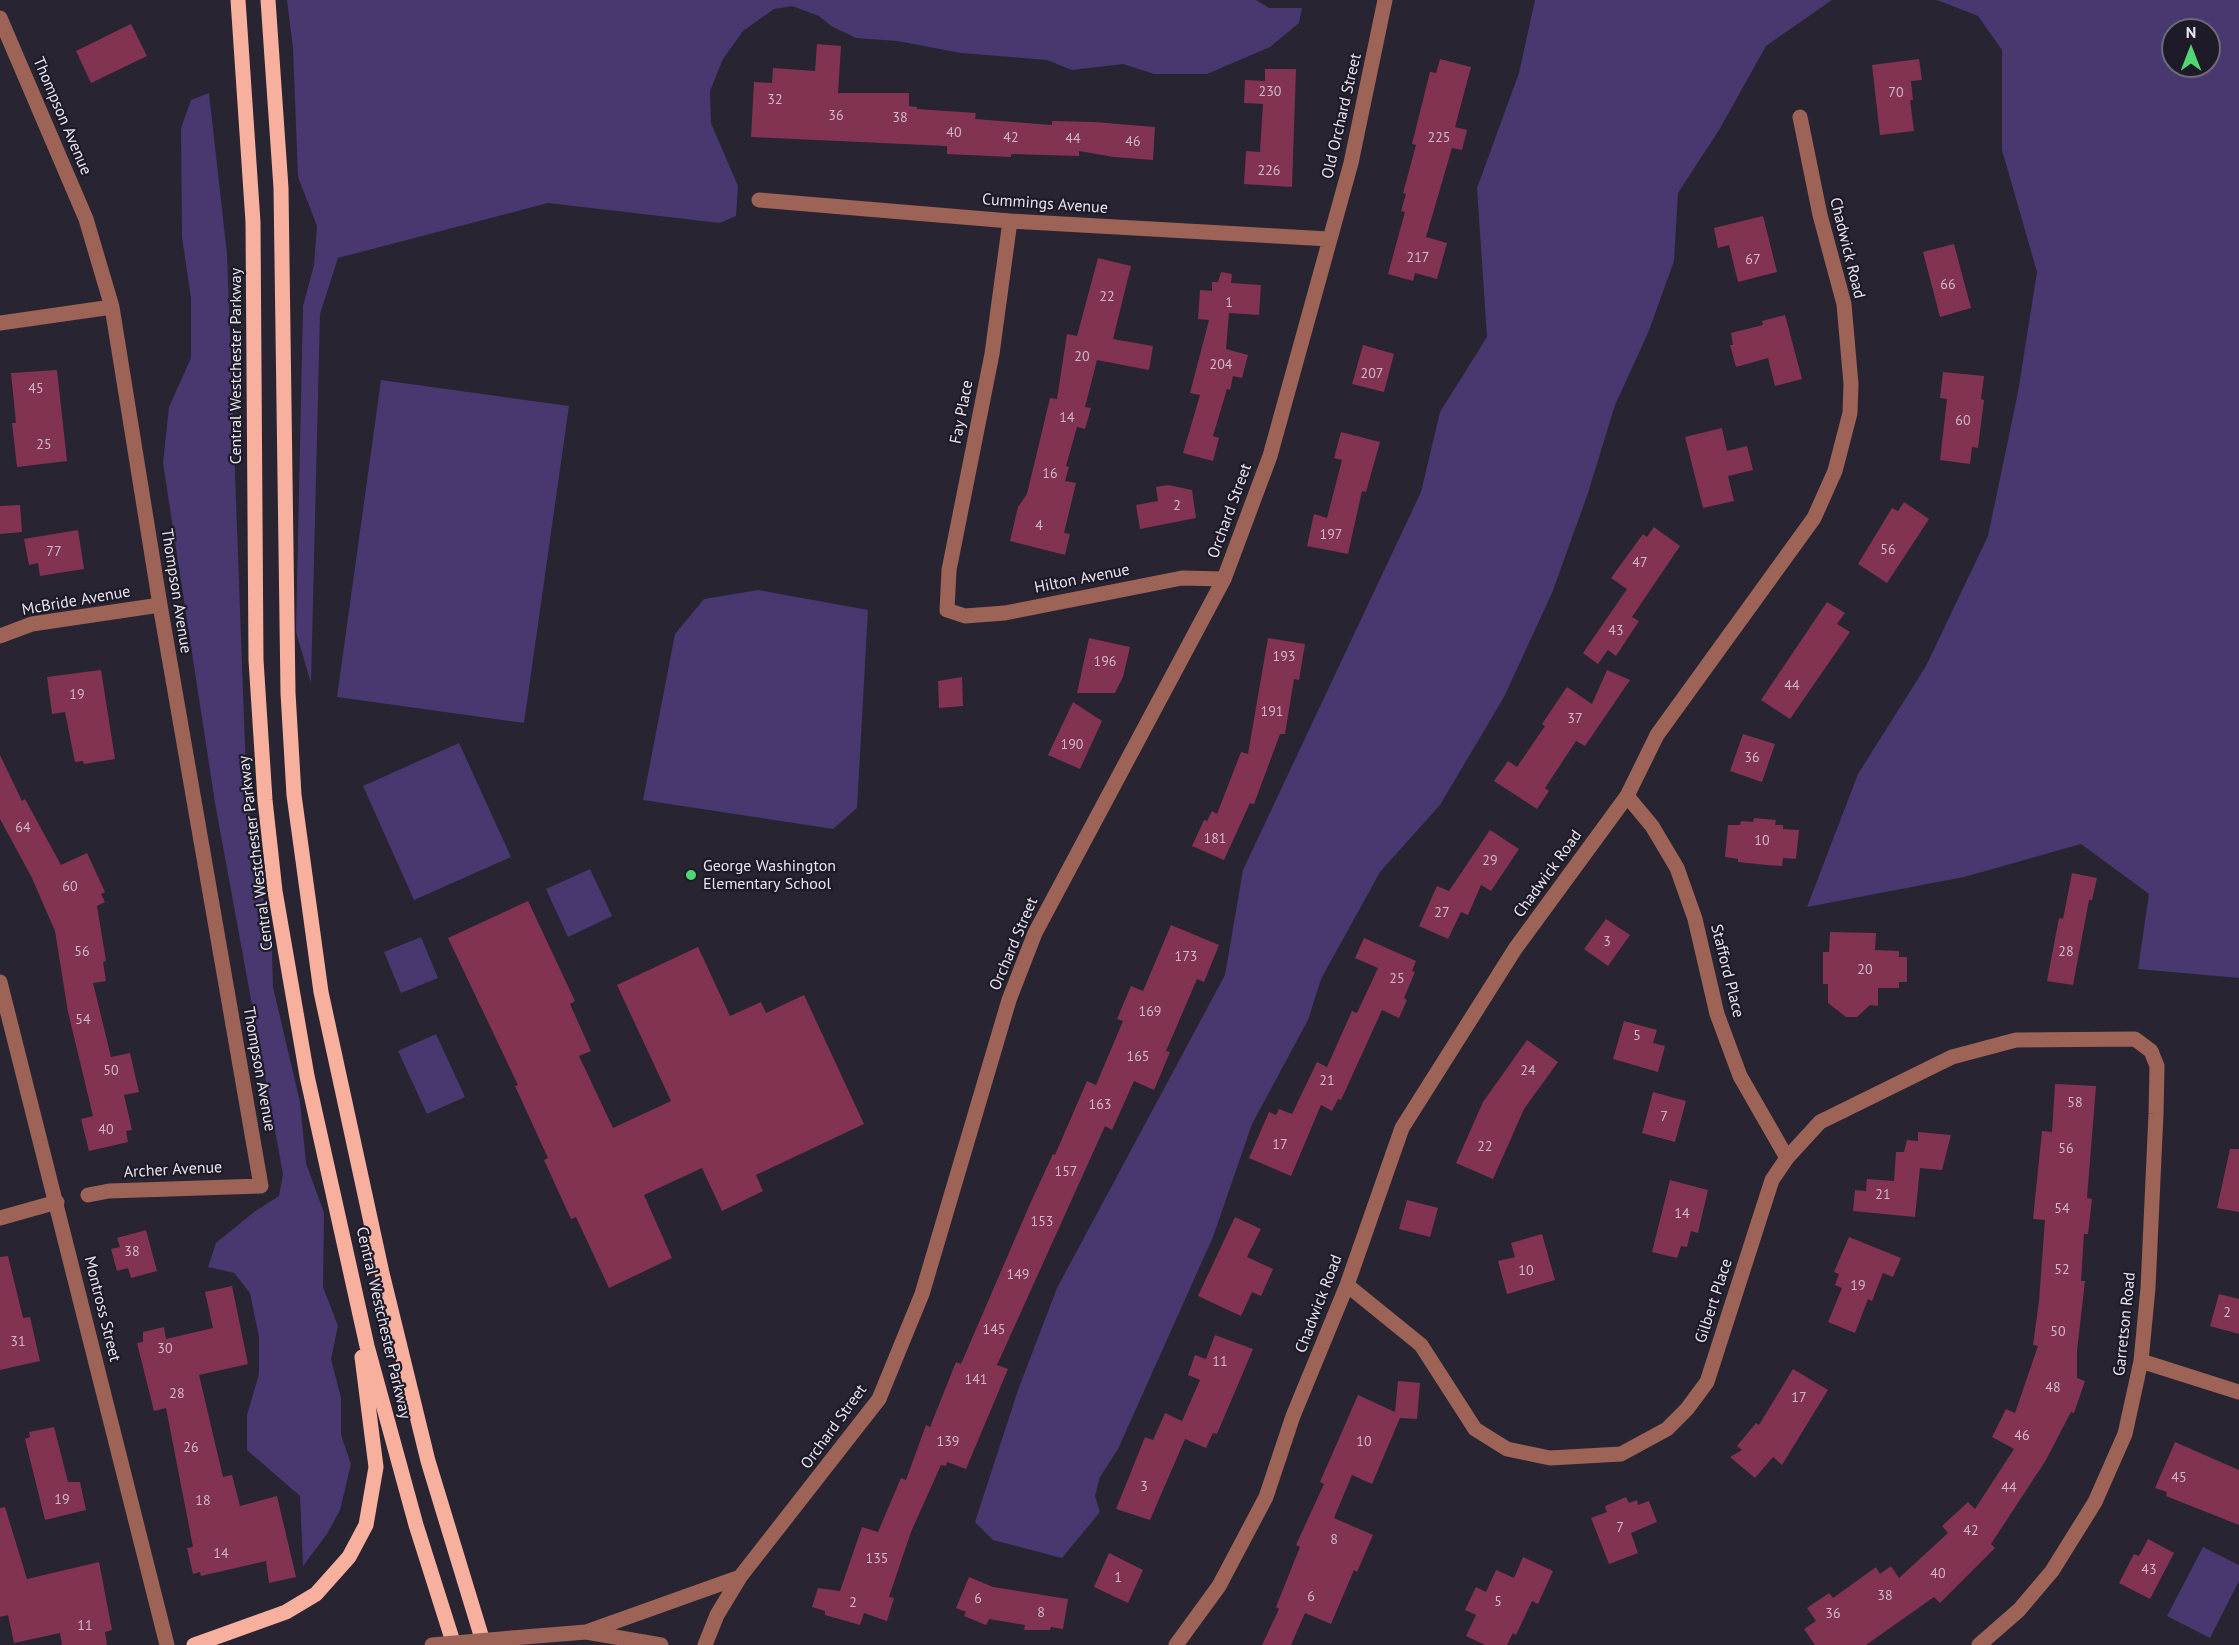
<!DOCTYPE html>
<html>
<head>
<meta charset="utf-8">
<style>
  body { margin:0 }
  #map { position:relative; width:2239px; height:1645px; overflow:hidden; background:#282432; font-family:"PT Sans",sans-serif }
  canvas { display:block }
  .north { position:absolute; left:2161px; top:18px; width:60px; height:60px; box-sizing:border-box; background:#1e1a28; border:2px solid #6e6b77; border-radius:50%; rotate:0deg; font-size:16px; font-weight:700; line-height:24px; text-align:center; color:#e7e5ee }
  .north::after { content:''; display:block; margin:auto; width:21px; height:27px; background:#51d674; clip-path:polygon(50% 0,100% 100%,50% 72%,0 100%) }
</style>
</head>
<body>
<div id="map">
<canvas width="2239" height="1645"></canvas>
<div class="north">N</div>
</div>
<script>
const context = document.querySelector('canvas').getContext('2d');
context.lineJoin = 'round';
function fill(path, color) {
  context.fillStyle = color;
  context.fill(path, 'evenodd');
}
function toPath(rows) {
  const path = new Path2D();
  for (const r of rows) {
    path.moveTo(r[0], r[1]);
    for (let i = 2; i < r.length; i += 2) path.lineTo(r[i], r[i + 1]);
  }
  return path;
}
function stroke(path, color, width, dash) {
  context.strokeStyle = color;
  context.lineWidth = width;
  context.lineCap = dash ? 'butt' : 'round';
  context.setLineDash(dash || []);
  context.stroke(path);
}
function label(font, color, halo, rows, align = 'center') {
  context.font = font + ' "PT Sans",sans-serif';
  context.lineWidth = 4.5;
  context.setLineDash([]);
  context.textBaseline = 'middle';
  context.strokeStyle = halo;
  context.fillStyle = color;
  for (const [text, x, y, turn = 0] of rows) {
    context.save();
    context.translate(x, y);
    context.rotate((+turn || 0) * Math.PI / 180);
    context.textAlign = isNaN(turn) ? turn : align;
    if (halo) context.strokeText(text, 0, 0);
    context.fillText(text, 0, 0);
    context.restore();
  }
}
const green = toPath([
  [287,0,1256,0,1269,8,1302,8,1299,23,1270,47,1207,74,1154,74,1123,64,1072,70,1047,60,961,53,897,41,856,38,831,26,819,16,792,6,774,9,743,31,723,59,710,91,711,123,738,186,736,216,720,223,548,203,338,258,320,314,311,683,296,632,303,306,314,265,317,226,298,177,293,48],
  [1535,0,1832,0,1766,46,1719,130,1678,193,1674,261,1648,333,1615,405,1588,493,1552,593,1504,697,1440,805,1380,872,1321,979,1308,1020,1252,1124,1213,1237,1118,1449,1100,1477,1095,1496,1100,1512,1062,1558,993,1540,975,1522,1018,1390,1057,1288,1225,975,1243,870,1421,492,1440,412,1487,337,1477,188,1519,73],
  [1937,0,2239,0,2239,978,2138,969,2149,894,2081,844,1964,877,1807,907,1858,774,1926,666,1988,536,2018,392,2037,272,2002,150,2002,50,1978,16],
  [2173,30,2209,30,2209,66,2173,66],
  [209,93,227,254,247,801,254,834,250,863,271,919,273,987,300,1102,306,1163,324,1213,323,1287,338,1326,331,1359,341,1398,341,1435,351,1464,340,1510,327,1534,303,1566,300,1496,247,1450,247,1415,259,1374,259,1337,250,1293,234,1273,208,1267,216,1243,254,1212,279,1196,283,1174,215,803,163,463,169,407,191,358,191,298,182,237,181,128,191,100],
  [381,380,569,406,524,723,337,697],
  [758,590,868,610,857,808,833,829,643,800,675,634,704,599],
  [459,743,511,857,414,900,363,786],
  [590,869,612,916,568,937,546,889],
  [421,937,438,978,401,993,384,952],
  [436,1034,465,1097,427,1114,398,1051],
  [2203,1547,2239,1565,2239,1581,2210,1638,2167,1616]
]);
const building = toPath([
  [131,24,147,56,91,83,76,51],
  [817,44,841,46,838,93,909,93,909,106,917,107,917,109,976,113,975,119,1052,125,1052,121,1095,122,1155,127,1153,160,1114,157,1079,151,1079,156,1011,154,1011,157,947,154,947,146,751,137,754,82,772,83,773,68,815,71],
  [1440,59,1471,67,1455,127,1467,130,1462,150,1452,148,1426,237,1447,243,1437,279,1415,273,1413,281,1388,274,1405,212,1401,211,1406,194,1403,193,1416,145,1412,144,1430,72,1436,73],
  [1919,59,1922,80,1911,81,1913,100,1910,100,1914,131,1880,135,1872,65],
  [1265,69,1296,69,1292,187,1244,184,1246,151,1260,152,1263,104,1244,103,1245,80,1265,81],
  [1763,216,1777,272,1738,282,1729,245,1718,248,1714,228],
  [1954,244,1971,308,1940,317,1923,252],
  [1098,258,1131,266,1113,339,1153,346,1149,370,1097,360,1085,407,1091,408,1085,429,1077,427,1066,466,1069,467,1065,481,1076,483,1064,533,1070,534,1065,555,1010,541,1018,507,1027,494,1050,398,1057,399,1067,334,1077,336],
  [1221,272,1232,274,1231,283,1261,285,1259,315,1229,313,1226,349,1248,355,1242,378,1233,376,1230,390,1227,389,1213,436,1219,438,1213,461,1183,453,1200,395,1190,393,1209,320,1198,319,1200,290,1212,291,1212,282,1218,282],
  [1785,315,1802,379,1775,386,1768,358,1736,367,1730,345,1733,345,1731,333,1763,325,1762,321],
  [1363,345,1394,354,1384,392,1352,384],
  [57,370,67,461,17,467,12,423,16,423,11,373],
  [1943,372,1984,376,1981,399,1984,400,1978,448,1972,447,1970,464,1940,460,1947,399,1940,398],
  [1722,428,1727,451,1747,446,1753,470,1728,476,1734,501,1703,508,1685,437],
  [1341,432,1380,442,1366,492,1362,491,1348,554,1307,546,1314,514,1327,518,1342,460,1334,458],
  [1168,485,1192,490,1196,518,1140,529,1136,505,1158,501,1156,487],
  [1904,502,1929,519,1887,583,1858,564,1892,508,1898,511],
  [20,505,22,532,0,534,0,506],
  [1654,527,1680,546,1632,617,1639,621,1616,656,1608,650,1598,664,1583,653,1627,589,1611,578,1643,534,1647,537],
  [78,530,84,569,40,576,38,563,29,565,24,539],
  [1827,602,1845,613,1837,624,1850,632,1790,719,1761,700],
  [1089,638,1130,647,1123,677,1115,693,1077,693],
  [1268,638,1305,644,1299,680,1294,679,1285,734,1280,734,1254,804,1250,803,1224,860,1192,846,1204,820,1207,821,1212,811,1217,814,1241,752,1248,754],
  [101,670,115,759,84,764,83,761,75,762,65,712,52,714,47,677],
  [1607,670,1630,680,1585,746,1576,741,1545,788,1549,791,1537,809,1494,781,1508,761,1517,767,1545,726,1542,724,1567,687,1592,704],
  [962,677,963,706,939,708,938,681],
  [1073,702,1102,721,1080,769,1048,755],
  [1743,734,1775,744,1762,782,1730,771],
  [0,755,22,801,25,799,61,865,87,853,105,892,101,894,105,902,97,906,106,961,103,962,106,981,93,983,111,1057,130,1053,139,1092,124,1095,132,1130,126,1131,128,1142,89,1151,81,1119,93,1116,68,1012,55,931,32,878,0,819],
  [1754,818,1776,820,1775,825,1783,825,1783,829,1799,830,1796,859,1783,858,1782,866,1767,865,1738,862,1738,859,1725,857,1728,825,1740,825,1741,821,1753,822],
  [1490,830,1519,849,1491,891,1481,885,1468,915,1461,912,1448,939,1419,926,1437,886,1449,891],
  [2072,873,2097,878,2092,900,2089,900,2073,985,2047,981,2059,918,2063,919],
  [528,901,575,1001,570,1004,591,1051,579,1056,613,1128,671,1101,617,985,698,947,730,1016,761,1002,766,1013,804,995,864,1124,756,1175,763,1191,722,1211,702,1168,644,1195,672,1258,609,1288,576,1217,571,1219,544,1160,548,1158,515,1086,518,1085,448,938],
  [1606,919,1630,935,1608,966,1584,949],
  [1171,925,1219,945,1204,982,1197,979,1166,1051,1170,1052,1154,1090,1134,1081,1112,1130,1105,1126,997,1365,1008,1369,966,1469,947,1462,946,1466,941,1465,911,1532,889,1597,894,1598,887,1621,864,1613,860,1625,825,1615,825,1611,812,1607,818,1588,840,1591,862,1527,878,1532,901,1478,906,1480,926,1425,930,1427,956,1362,961,1364,1030,1204,1053,1154,1055,1155,1087,1081,1096,1085,1123,1021,1117,1019,1131,986,1143,991],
  [1830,932,1876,933,1875,950,1899,951,1899,957,1907,957,1907,982,1899,982,1899,988,1878,988,1878,1006,1870,1005,1857,1017,1846,1017,1828,1003,1828,984,1823,984,1823,952,1829,952],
  [1364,938,1416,961,1412,971,1415,972,1404,998,1407,1000,1399,1018,1382,1010,1341,1100,1338,1099,1332,1111,1321,1105,1291,1176,1249,1158,1269,1112,1276,1115,1279,1109,1292,1114,1317,1062,1327,1067,1352,1011,1357,1013,1378,968,1355,958],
  [1624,1021,1657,1030,1653,1043,1665,1046,1658,1072,1613,1059],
  [1527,1040,1558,1062,1524,1109,1493,1179,1456,1163,1483,1102],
  [2055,1084,2096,1086,2087,1198,2092,1199,2088,1234,2084,1234,2081,1281,2085,1281,2077,1351,2077,1378,2085,1381,2074,1413,2071,1412,2046,1460,1991,1544,1995,1548,1940,1603,1934,1597,1866,1645,1815,1645,1804,1629,1816,1621,1807,1608,1829,1593,1833,1598,1876,1567,1880,1574,1891,1566,1899,1578,1948,1533,1942,1526,1968,1502,1975,1509,2014,1449,1992,1437,2006,1409,2015,1413,2038,1346,2033,1345,2039,1301,2045,1220,2033,1219,2042,1131,2052,1132],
  [1653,1092,1686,1101,1675,1142,1642,1133],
  [1918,1132,1951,1135,1942,1170,1920,1168,1915,1217,1853,1211,1855,1190,1866,1191,1867,1179,1894,1181,1896,1152,1904,1152,1907,1140,1918,1141],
  [2230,1149,2239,1149,2239,1212,2217,1208],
  [1670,1180,1708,1190,1698,1233,1691,1231,1687,1247,1681,1246,1677,1258,1652,1252],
  [1407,1200,1438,1208,1430,1237,1399,1229],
  [1235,1217,1261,1229,1247,1257,1273,1269,1261,1296,1252,1292,1241,1316,1198,1296],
  [146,1230,157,1271,131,1278,128,1268,117,1271,111,1249,120,1247,117,1238],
  [1542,1234,1555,1280,1507,1294,1498,1261,1515,1257,1511,1243],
  [1849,1237,1901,1258,1893,1277,1883,1273,1872,1301,1868,1299,1855,1333,1828,1322,1842,1288,1835,1285,1839,1274,1834,1272],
  [8,1256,23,1318,30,1317,40,1361,0,1370,0,1257],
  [232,1286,248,1364,199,1375,223,1477,232,1475,240,1506,277,1496,296,1577,269,1583,266,1561,201,1576,200,1572,193,1574,187,1548,193,1547,166,1408,154,1411,137,1343,143,1342,143,1332,164,1327,166,1339,213,1328,205,1292],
  [2219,1294,2239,1299,2239,1334,2210,1326],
  [1215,1335,1253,1349,1217,1434,1213,1433,1206,1448,1185,1439,1150,1520,1116,1509,1145,1437,1153,1440,1165,1413,1182,1421,1200,1380,1188,1375,1195,1355,1206,1359],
  [1793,1369,1828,1390,1782,1465,1773,1457,1755,1478,1730,1457,1742,1450,1737,1446,1756,1423,1759,1425],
  [1398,1381,1420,1383,1417,1419,1400,1418,1372,1484,1352,1475,1334,1518,1373,1535,1357,1572,1354,1570,1331,1624,1305,1613,1291,1645,1262,1645,1279,1609,1276,1607,1300,1547,1296,1545,1324,1484,1320,1482,1358,1395,1395,1412],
  [54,1427,68,1482,80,1482,86,1510,45,1520,25,1439,30,1437,29,1432],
  [2175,1442,2239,1470,2239,1525,2166,1496,2167,1492,2155,1488],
  [1626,1497,1629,1503,1637,1500,1638,1505,1649,1501,1657,1522,1631,1533,1638,1553,1609,1564,1591,1518,1607,1512,1605,1506],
  [5,1507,27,1579,99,1562,112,1630,105,1632,107,1645,62,1645,60,1633,14,1643,8,1615,0,1617,0,1508],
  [2148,1539,2174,1553,2150,1599,2119,1583,2134,1554,2139,1556],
  [1109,1553,1143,1570,1128,1603,1094,1587],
  [1523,1557,1553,1571,1538,1604,1532,1601,1516,1635,1513,1633,1507,1645,1485,1645,1466,1636,1476,1615,1465,1610,1476,1587,1486,1592,1496,1570,1514,1578],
  [969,1577,993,1587,1068,1599,1063,1629,1051,1627,1050,1630,1024,1630,1025,1625,989,1619,986,1625,964,1616,966,1612,956,1608]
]);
const minor = toPath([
  [0,18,86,219,112,307,160,605,261,1186,109,1191,88,1195],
  [759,200,1010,221,1329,239],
  [1010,221,992,354,949,570,947,610,965,616,1005,613,1182,578,1224,579],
  [0,323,112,307],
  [0,636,32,624,160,605],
  [1627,796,1652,826,1677,868,1695,919,1717,1014,1740,1076,1787,1158],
  [0,982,167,1645],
  [0,1218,57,1202],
  [1347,1285,1421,1345,1475,1429,1507,1449,1550,1458,1621,1454,1667,1429,1687,1409,1707,1382,1772,1180,1787,1158,1820,1122,1952,1057,2016,1040,2135,1039,2151,1051,2157,1066,2156,1114,2148,1288,2141,1361,2125,1434,2095,1502,2052,1571,2019,1610,1979,1645],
  [2141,1361,2239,1392],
  [586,1632,740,1577],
  [512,1638,586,1632,661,1645],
  [705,1645,717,1615,740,1577,879,1399,922,1294,1009,1000,1035,933,1224,579,1270,456,1351,163,1385,0],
  [1176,1645,1219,1586,1266,1497,1293,1416,1347,1285,1402,1128,1515,949,1627,796,1657,735,1814,518,1835,471,1850,413,1851,384,1844,304,1820,215,1800,117]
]);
const major = toPath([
  [238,0,253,222,256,660,265,800,275,891,307,1076,367,1346,416,1525,454,1645],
  [268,0,281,188,288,693,294,795,321,992,382,1273,428,1461,484,1645],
  [194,1645,286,1612,316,1594,349,1557,366,1525,376,1467,362,1357]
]);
const minorBridge = toPath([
  [432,1645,512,1638]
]);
const markers = [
  [691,875,6,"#51d674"]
];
const numberNames = [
  ["230",1270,92],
  ["70",1896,93],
  ["32",775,100],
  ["36",836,116],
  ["38",900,118],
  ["40",954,133],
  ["42",1011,138],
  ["225",1439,138],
  ["44",1073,139],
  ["46",1133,142],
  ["226",1269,171],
  ["217",1418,258],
  ["67",1753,260],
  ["66",1948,285],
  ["22",1107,297],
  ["1",1229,303],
  ["20",1082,357],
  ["204",1221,365],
  ["207",1372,374],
  ["45",36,389],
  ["14",1067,418],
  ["60",1963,421],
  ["25",44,445],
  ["16",1050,474],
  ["2",1177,506],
  ["4",1039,526],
  ["197",1331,535],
  ["56",1888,550],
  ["77",54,552],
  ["47",1640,563],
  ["43",1616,631],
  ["193",1284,657],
  ["196",1105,662],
  ["44",1792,686],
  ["19",77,695],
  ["191",1272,712],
  ["37",1575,719],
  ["190",1072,745],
  ["36",1752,758],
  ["64",23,828],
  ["181",1215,839],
  ["10",1762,841],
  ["29",1490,861],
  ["60",70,887],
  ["27",1442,913],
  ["3",1607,942],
  ["56",82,952],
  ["28",2066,952],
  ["173",1186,957],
  ["20",1865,970],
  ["25",1397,979],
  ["169",1150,1012],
  ["54",83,1020],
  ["5",1637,1036],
  ["165",1138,1057],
  ["50",111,1071],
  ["24",1528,1071],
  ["21",1327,1081],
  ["58",2075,1103],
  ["163",1100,1105],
  ["7",1664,1117],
  ["40",106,1130],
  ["17",1280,1145],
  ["22",1485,1147],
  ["56",2066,1149],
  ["157",1066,1172],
  ["21",1883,1195],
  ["54",2062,1209],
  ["14",1682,1214],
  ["153",1042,1222],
  ["38",132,1252],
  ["52",2062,1270],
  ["10",1526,1271],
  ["149",1018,1275],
  ["19",1858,1286],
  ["2",2227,1313],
  ["145",994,1330],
  ["50",2058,1332],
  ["31",18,1342],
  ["30",165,1349],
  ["11",1220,1362],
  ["141",976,1380],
  ["48",2053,1388],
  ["28",177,1394],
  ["17",1799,1398],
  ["46",2022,1436],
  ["139",948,1442],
  ["10",1364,1442],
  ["26",191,1448],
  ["45",2179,1478],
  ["3",1144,1487],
  ["44",2009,1488],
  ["19",62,1500],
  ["18",203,1501],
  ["7",1620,1528],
  ["42",1971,1531],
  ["8",1334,1540],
  ["14",221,1554],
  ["135",877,1559],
  ["43",2149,1570],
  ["40",1938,1574],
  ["1",1118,1578],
  ["38",1885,1596],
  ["6",1311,1597],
  ["6",978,1599],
  ["5",1498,1602],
  ["2",853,1603],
  ["8",1041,1613],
  ["36",1833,1614],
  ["11",85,1626]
];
const streetNames = [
  ["Thompson Avenue",62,116,67],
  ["Old Orchard Street",1342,116,-77],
  ["Cummings Avenue",1045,204,4],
  ["Chadwick Road",1847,248,76],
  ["Central Westchester Parkway",236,366,-90],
  ["Fay Place",962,412,-79],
  ["Orchard Street",1230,511,-70],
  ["Hilton Avenue",1082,579,-11],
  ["Thompson Avenue",176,591,81],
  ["McBride Avenue",76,601,-10],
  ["Central Westchester Parkway",256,853,-97],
  ["Chadwick Road",1548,874,-54],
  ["Orchard Street",1014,944,-67],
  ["Stafford Place",1727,971,76],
  ["Thompson Avenue",259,1069,80],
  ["Archer Avenue",173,1170,-3],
  ["Gilbert Place",1714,1301,-72],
  ["Chadwick Road",1319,1304,-69],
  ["Montross Street",102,1309,76],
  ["Central Westchester Parkway",383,1323,77],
  ["Garretson Road",2125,1324,-84],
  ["Orchard Street",834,1427,-54]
];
const poiNames = [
  ["George Washington",703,866],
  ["Elementary School",703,884]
];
fill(green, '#49376f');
fill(building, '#823351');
stroke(minor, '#9d6356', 15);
stroke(major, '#f7af9e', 15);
stroke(minorBridge, '#9d6356', 15);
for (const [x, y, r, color] of markers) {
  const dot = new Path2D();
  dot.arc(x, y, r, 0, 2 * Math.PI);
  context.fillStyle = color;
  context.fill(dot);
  stroke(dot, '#1e1a28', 2);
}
label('14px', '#ceb8c7', null, numberNames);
label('16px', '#e7e5ee', '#1e1a28', streetNames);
label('16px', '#e7e5ee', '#1e1a28', poiNames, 'left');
</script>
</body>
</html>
